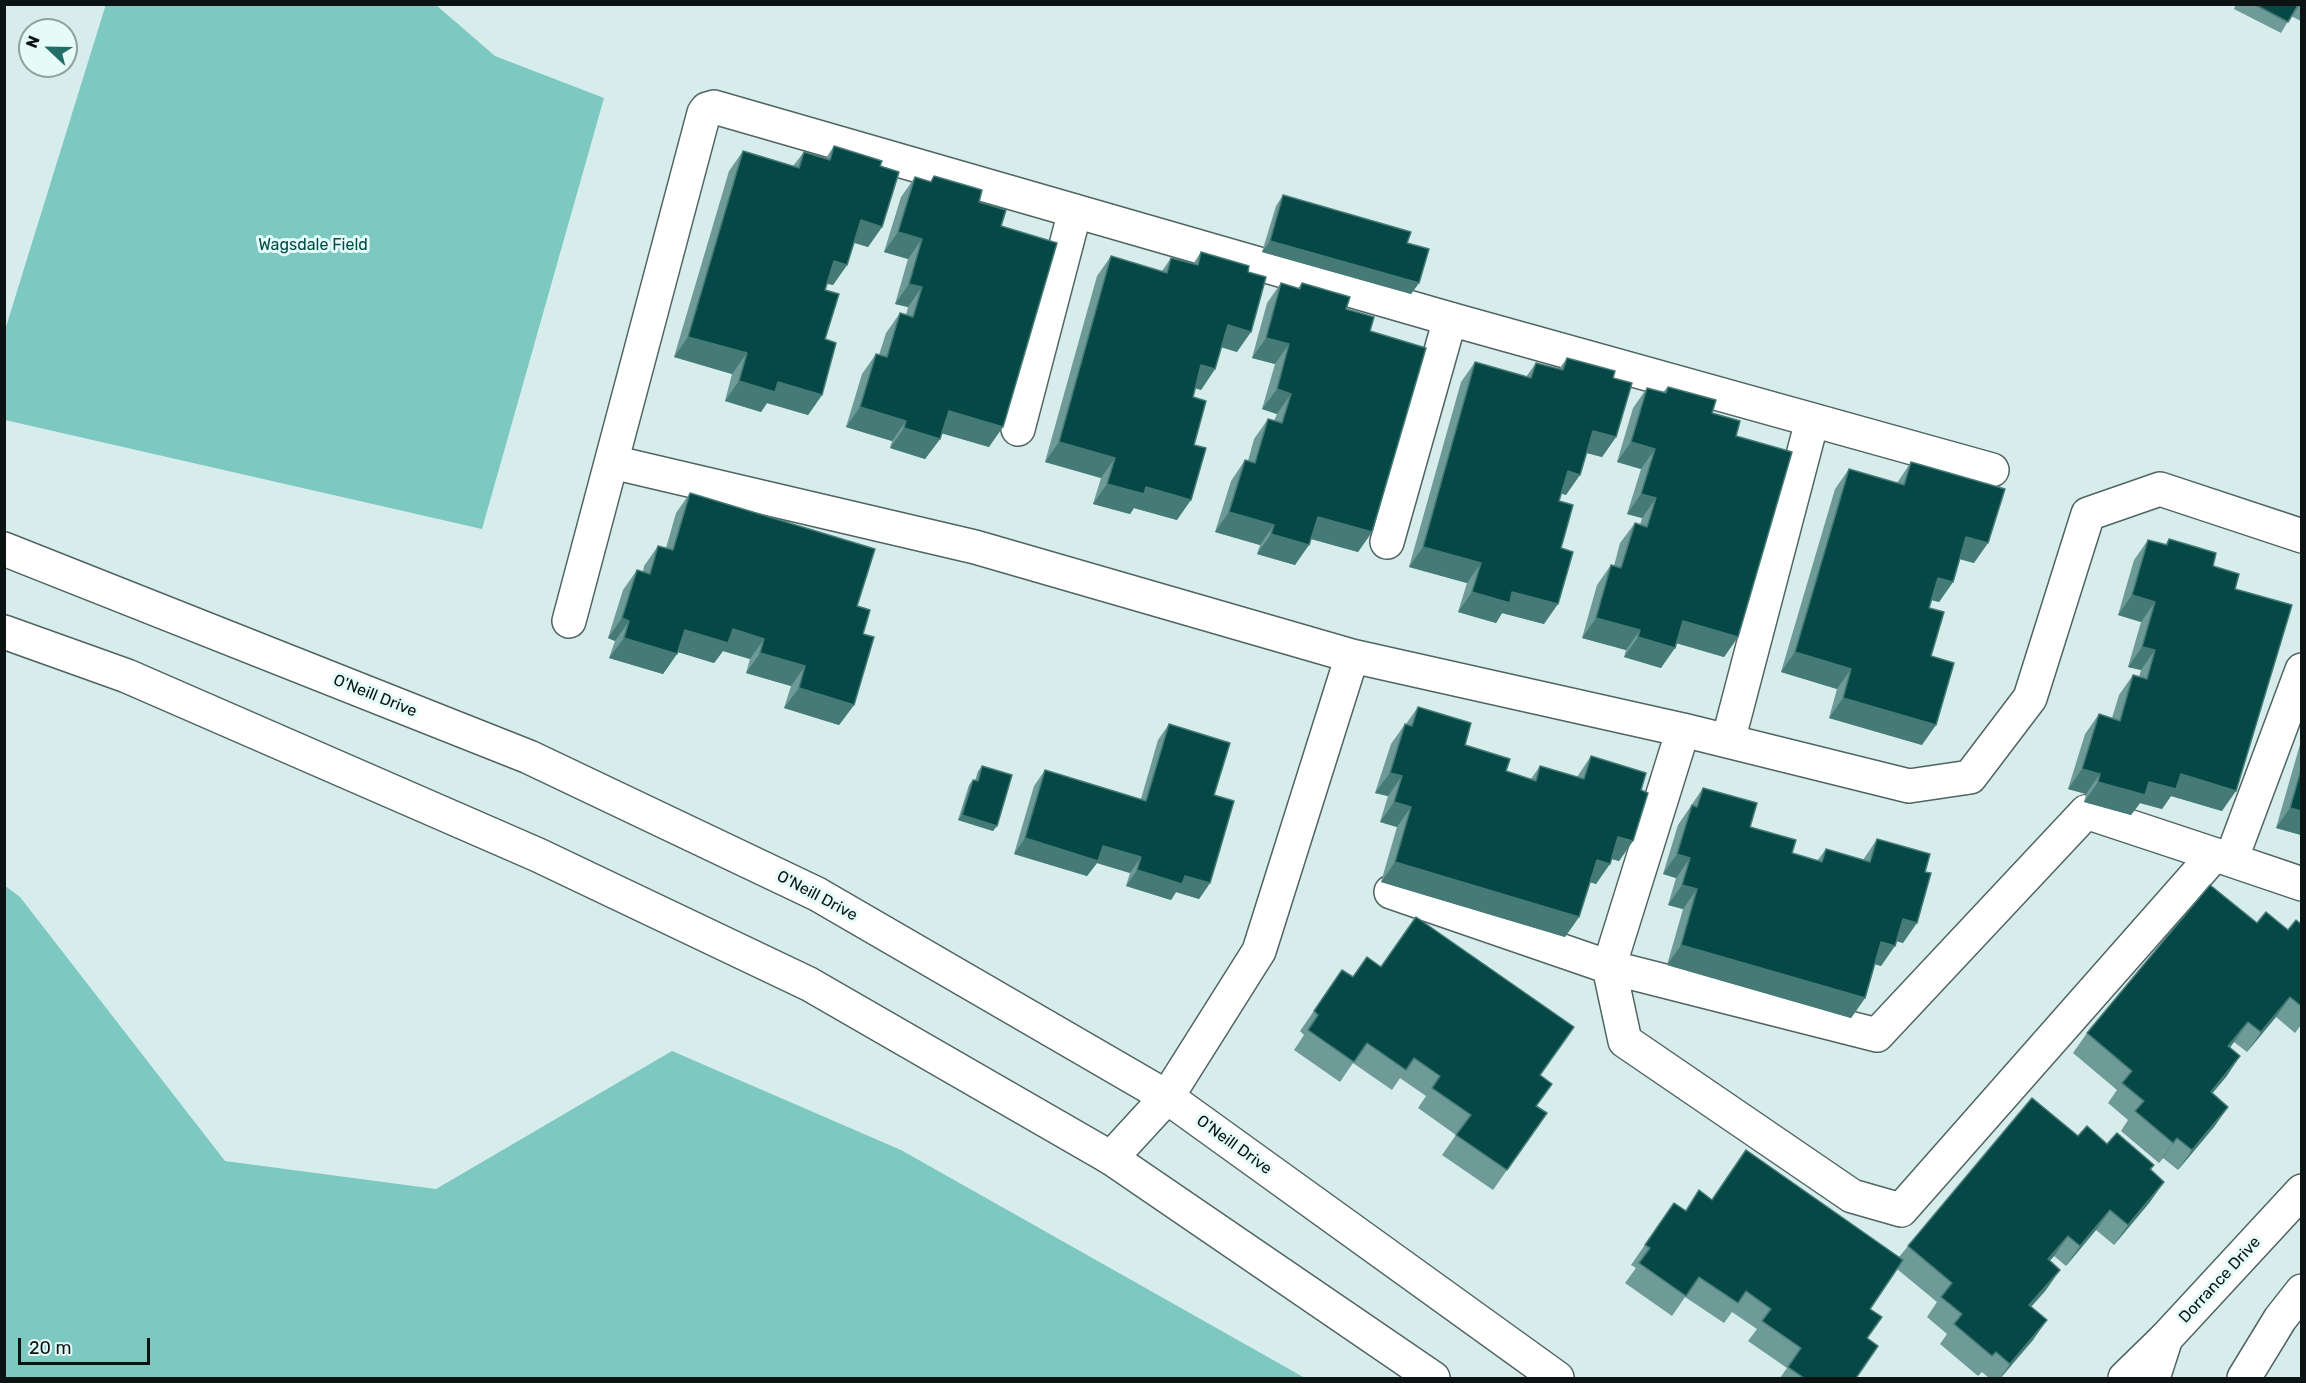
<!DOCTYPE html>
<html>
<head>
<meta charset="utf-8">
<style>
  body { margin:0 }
  #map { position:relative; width:2306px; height:1383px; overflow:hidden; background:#d7edeb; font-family:Rubik,sans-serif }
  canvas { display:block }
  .frame { position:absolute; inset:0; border:6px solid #0c1413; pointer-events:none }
  .north { position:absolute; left:18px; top:18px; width:60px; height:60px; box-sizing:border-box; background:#e4fbf8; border:2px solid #8e9f9c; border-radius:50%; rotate:292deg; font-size:16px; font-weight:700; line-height:24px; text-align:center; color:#0c1413 }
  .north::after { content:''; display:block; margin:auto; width:21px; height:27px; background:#226d68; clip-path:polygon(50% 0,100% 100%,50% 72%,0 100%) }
  .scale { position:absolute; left:18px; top:1338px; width:132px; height:27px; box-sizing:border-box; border:3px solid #0c1413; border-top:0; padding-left:8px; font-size:18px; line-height:21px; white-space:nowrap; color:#0c1413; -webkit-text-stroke:4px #e4fbf8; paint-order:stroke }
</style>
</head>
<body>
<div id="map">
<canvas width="2306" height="1383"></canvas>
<div class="frame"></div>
<div class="north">N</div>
<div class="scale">20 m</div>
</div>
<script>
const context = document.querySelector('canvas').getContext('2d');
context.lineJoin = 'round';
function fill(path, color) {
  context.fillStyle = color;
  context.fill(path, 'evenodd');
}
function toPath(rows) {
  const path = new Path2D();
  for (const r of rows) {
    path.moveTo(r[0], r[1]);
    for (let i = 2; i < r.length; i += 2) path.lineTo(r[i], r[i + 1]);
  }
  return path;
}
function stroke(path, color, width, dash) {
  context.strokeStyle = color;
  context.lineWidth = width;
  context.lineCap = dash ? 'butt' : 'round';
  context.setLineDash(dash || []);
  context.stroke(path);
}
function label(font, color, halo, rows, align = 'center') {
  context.font = font + ' Rubik,sans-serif';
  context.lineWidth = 6;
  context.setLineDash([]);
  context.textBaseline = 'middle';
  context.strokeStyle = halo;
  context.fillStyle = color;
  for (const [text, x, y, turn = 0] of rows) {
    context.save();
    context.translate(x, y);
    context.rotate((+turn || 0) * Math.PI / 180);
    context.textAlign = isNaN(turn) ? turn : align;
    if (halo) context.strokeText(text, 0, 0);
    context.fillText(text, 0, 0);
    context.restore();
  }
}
const green = toPath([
  [106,4,436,5,495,56,604,98,482,529,5,420,5,330],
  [4,885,20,897,225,1161,436,1189,672,1051,901,1150,1305,1378,5,1378]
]);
const minor = toPath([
  [1018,429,1075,211],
  [612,462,975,547,1352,656,1683,730,1909,786,1970,777,2030,698,2088,514,2160,489,2302,536],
  [1387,542,1450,319],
  [569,621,704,113,707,109,714,107,1450,319,1992,470],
  [1683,730,1609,967,1625,1041,1852,1196,1901,1210,2214,855],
  [1728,741,1812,421],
  [2231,860,2302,884],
  [1391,892,1609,967,1877,1035,2086,812,2231,860,2302,670],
  [1111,1158,1167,1097,1259,951,1352,656]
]);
const tertiary = toPath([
  [2153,1378,2166,1338,2302,1191],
  [2244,1378,2280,1319,2302,1291]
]);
const secondary = toPath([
  [4,549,529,757,817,894,1167,1097,1557,1378],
  [4,632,127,676,538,855,809,984,1111,1158,1433,1378],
  [2125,1378,2166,1338]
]);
const wall = toPath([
  [2236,4,2301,4,2301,21,2291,16,2281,33,2234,9],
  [834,146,880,166,882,227,868,247,854,243,847,265,833,285,827,284,825,290,825,339,822,395,808,415,767,403,761,412,725,401,732,374,674,357,729,171,743,151,793,166,804,152,826,158],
  [934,176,979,202,1001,226,989,447,941,433,940,439,925,459,890,448,892,441,846,427,862,374,876,354,879,355,886,333,900,313,906,315,908,307,895,304,908,259,884,252,901,197,915,177,930,182],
  [1283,195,1407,243,1419,283,1411,294,1262,252,1276,206],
  [1201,252,1248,272,1237,352,1221,347,1215,369,1201,390,1195,388,1193,397,1194,445,1177,520,1134,508,1130,514,1093,504,1101,478,1045,462,1097,276,1111,256,1162,271,1171,258,1193,264],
  [1281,283,1298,288,1302,283,1346,309,1370,331,1372,532,1358,552,1311,539,1295,565,1257,554,1260,545,1215,532,1231,481,1245,460,1248,461,1254,439,1268,419,1274,421,1277,414,1262,409,1275,364,1252,358,1267,303],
  [1567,358,1613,378,1616,437,1602,457,1587,453,1566,495,1561,493,1559,501,1561,548,1544,624,1502,613,1496,623,1458,612,1467,583,1409,567,1461,382,1475,362,1526,377,1536,363,1559,369],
  [1668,387,1712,413,1736,436,1738,637,1724,657,1676,643,1661,668,1624,657,1626,650,1582,638,1597,585,1611,565,1614,566,1620,543,1635,523,1640,525,1642,518,1627,514,1641,469,1617,462,1633,408,1647,388,1663,392],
  [1911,462,1974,563,1960,559,1953,582,1939,602,1932,600,1929,608,1931,656,1922,745,1829,718,1837,689,1781,672,1835,489,1849,469,1897,483],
  [690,493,857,606,863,634,854,705,839,725,784,708,791,686,746,673,750,659,723,651,714,663,678,652,663,674,609,658,615,641,608,638,623,590,637,570,643,572,644,566,658,546,666,548,676,513],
  [2169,539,2213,566,2235,589,2222,811,2171,796,2162,809,2140,803,2131,815,2084,802,2086,794,2068,789,2085,734,2099,714,2112,718,2119,695,2133,675,2139,677,2141,670,2128,667,2141,622,2118,615,2134,560,2148,540,2165,545],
  [1418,707,1465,745,1506,771,1531,779,1540,766,1577,777,1591,756,1641,790,1633,841,1619,861,1612,859,1596,884,1590,882,1579,917,1565,937,1381,882,1397,827,1380,822,1388,796,1375,793,1391,744,1405,724,1406,724],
  [1169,724,1214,795,1210,883,1199,899,1176,892,1171,900,1126,886,1130,873,1097,863,1087,876,1014,854,1034,786,1045,770,1141,799,1158,740],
  [2301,741,2301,835,2276,828],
  [982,766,993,831,958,820,969,785,973,780,975,781,978,771],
  [1703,788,1750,827,1792,853,1817,861,1826,849,1863,860,1877,839,1903,943,1897,941,1881,966,1875,964,1865,998,1851,1018,1667,965,1683,909,1668,905,1676,878,1663,874,1678,825],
  [2257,923,2288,930,2301,924,2301,1025,2295,1033,2276,1017,2247,1052,2234,1042,2230,1048,2240,1056,2226,1077,2212,1094,2228,1107,2214,1127,2178,1170,2163,1158,2159,1163,2121,1131,2128,1120,2108,1103,2117,1090,2073,1053,2087,1033],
  [1342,970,1353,977,1540,1075,1536,1107,1547,1113,1493,1190,1442,1155,1456,1135,1418,1108,1426,1096,1400,1078,1392,1090,1353,1063,1340,1082,1294,1050,1304,1035,1300,1031],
  [2078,1136,2107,1144,2154,1165,2151,1170,2150,1202,2114,1245,2096,1230,2066,1266,2054,1256,2049,1261,2046,1290,2031,1307,2033,1340,2001,1378,1989,1378,1982,1372,1978,1376,1940,1344,1947,1334,1927,1317,1937,1302,1897,1269,1870,1309,1867,1338,1856,1378,1780,1378,1787,1368,1748,1341,1757,1329,1732,1312,1724,1323,1685,1297,1672,1316,1625,1283,1636,1268,1631,1265,1674,1203,1685,1210,1712,1199,1899,1257,1908,1246]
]);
const shadedWall = toPath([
  [861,220,882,227,868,247,846,240],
  [898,232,922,239,908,259,884,252],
  [1270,241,1419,283,1411,294,1262,252],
  [834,261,847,265,833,285,820,281],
  [909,284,922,287,908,307,895,304],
  [1228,325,1251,332,1237,352,1214,345],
  [688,337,747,353,732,374,674,357],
  [1266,338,1289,344,1275,364,1252,358],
  [1201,365,1215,369,1201,390,1187,385],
  [739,381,778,382,822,395,808,415,767,403,761,412,725,401],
  [1277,389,1291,394,1277,414,1262,409],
  [860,407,906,421,892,441,846,427],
  [949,411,1003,427,989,447,934,431],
  [904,428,940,439,925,459,890,448],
  [1593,431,1616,437,1602,457,1579,451],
  [1059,442,1115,458,1101,478,1045,462],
  [1631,442,1655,449,1641,469,1617,462],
  [1568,471,1580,475,1566,495,1554,491],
  [1107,484,1146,487,1191,500,1177,520,1134,508,1130,514,1093,504],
  [1641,494,1656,498,1642,518,1627,514],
  [1229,512,1274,525,1260,545,1215,532],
  [1318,517,1372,532,1358,552,1304,537],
  [1271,534,1309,545,1295,565,1257,554],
  [1966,537,1988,543,1974,563,1952,557],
  [1423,547,1481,563,1467,583,1409,567],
  [1938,578,1953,582,1939,602,1924,598],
  [1472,592,1512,592,1558,604,1544,624,1502,613,1496,623,1458,612],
  [2132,595,2155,602,2141,622,2118,615],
  [622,618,629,621,615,641,608,638],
  [1596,618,1640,630,1626,650,1582,638],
  [1683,621,1738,637,1724,657,1669,641],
  [733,629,764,639,750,659,723,651,714,663,671,650,685,630],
  [1638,637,1675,648,1661,668,1624,657],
  [624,638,677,654,663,674,609,658],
  [2142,647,2155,650,2141,670,2128,667],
  [1795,652,1851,669,1837,689,1781,672],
  [760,653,805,666,791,686,746,673],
  [799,688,854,705,839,725,784,708],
  [1843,698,1936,725,1922,745,1829,718],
  [2082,769,2100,774,2086,794,2068,789],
  [1390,773,1402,776,1388,796,1375,793],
  [2181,774,2236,791,2222,811,2171,796,2162,809,2140,803,2131,815,2084,802,2098,782,2149,782],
  [1394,802,1411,807,1397,827,1380,822],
  [2290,808,2301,811,2301,835,2276,828],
  [962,815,997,826,993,831,958,820],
  [1618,837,1633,841,1619,861,1604,857],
  [1025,838,1103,846,1141,857,1130,873,1097,863,1087,876,1014,854],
  [1677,854,1690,858,1676,878,1663,874],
  [1597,860,1610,864,1596,884,1583,880],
  [1395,862,1579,917,1565,937,1381,882],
  [1137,870,1185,876,1210,883,1199,899,1176,892,1171,900,1126,886],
  [1682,885,1697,889,1683,909,1668,905],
  [1903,919,1917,923,1903,943,1889,939],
  [1881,942,1895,946,1881,966,1867,962],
  [1681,945,1865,998,1851,1018,1667,965],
  [2290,997,2276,1017,2247,1052,2261,1032],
  [2248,1022,2234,1042,2214,1066,2228,1046],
  [2240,1056,2226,1077,2196,1112,2211,1092],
  [2228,1107,2214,1127,2178,1170,2192,1150],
  [2177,1138,2163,1158,2159,1163,2173,1143],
  [2164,1182,2150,1202,2114,1245,2128,1225],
  [2110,1210,2096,1230,2066,1266,2080,1246],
  [2068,1236,2054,1256,2034,1280,2048,1259],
  [2060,1270,2046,1290,2015,1325,2029,1305],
  [2047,1320,2033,1340,2000,1378,2010,1364]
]);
const building = toPath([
  [2254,4,2301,4,2301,7,2298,5,2288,22,2254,4],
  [834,146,882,161,880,166,899,172,882,227,861,220,847,265,834,261,825,290,839,294,825,339,836,343,822,395,778,382,775,392,739,381,747,353,688,337,743,151,799,168,804,152,830,160,834,146],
  [934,176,982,190,979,202,1006,210,1001,226,1057,243,1003,427,949,411,940,439,904,428,906,421,860,407,876,354,887,357,900,313,913,317,922,287,909,284,922,239,898,232,915,177,931,182,934,176],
  [1283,195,1411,232,1407,243,1429,249,1419,283,1270,241,1283,195],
  [1201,252,1249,266,1248,272,1266,277,1251,332,1228,325,1215,369,1201,365,1193,397,1206,401,1194,445,1206,448,1191,500,1146,487,1144,494,1107,484,1115,458,1059,442,1111,256,1167,273,1171,258,1198,265,1201,252],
  [1281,283,1300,289,1302,283,1350,297,1346,309,1374,317,1370,331,1426,348,1372,532,1318,517,1309,545,1271,534,1274,525,1229,512,1245,460,1255,463,1268,419,1282,423,1291,394,1277,389,1289,344,1266,338,1281,283],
  [1567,358,1615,371,1613,378,1632,383,1616,437,1593,431,1580,475,1568,471,1559,501,1573,505,1561,548,1573,552,1558,604,1512,592,1510,603,1472,592,1481,563,1423,547,1475,362,1531,378,1536,363,1563,370,1567,358],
  [1668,387,1716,400,1712,413,1740,421,1736,436,1792,452,1738,637,1683,621,1675,648,1638,637,1640,630,1596,618,1611,565,1621,568,1635,523,1647,527,1656,498,1641,494,1655,449,1631,442,1647,388,1666,393,1668,387],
  [1911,462,2005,489,1988,543,1966,537,1953,582,1938,578,1929,608,1944,612,1931,656,1954,663,1936,725,1843,698,1851,669,1795,652,1849,469,1904,485,1911,462],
  [690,493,875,549,857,606,870,610,863,634,874,637,854,705,799,688,805,666,760,653,764,639,733,629,728,643,685,630,677,654,624,638,629,621,622,618,637,570,650,574,658,546,673,550,690,493],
  [2169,539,2216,553,2213,566,2239,574,2235,589,2292,605,2236,791,2181,774,2176,789,2149,782,2145,795,2098,782,2100,774,2082,769,2099,714,2120,721,2133,675,2147,679,2155,650,2142,647,2155,602,2132,595,2148,540,2167,545,2169,539],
  [1418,707,1471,723,1465,745,1510,759,1506,771,1536,781,1540,766,1584,779,1591,756,1646,773,1641,790,1648,793,1633,841,1618,837,1610,864,1597,860,1579,917,1395,862,1411,807,1394,802,1402,776,1390,773,1405,724,1412,726,1418,707],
  [1169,724,1230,743,1214,795,1234,801,1210,883,1185,876,1182,884,1137,870,1141,857,1103,846,1098,861,1025,838,1045,770,1146,801,1169,724],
  [982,766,1012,775,997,826,962,815,973,780,978,781,982,766],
  [2301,770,2301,811,2290,808,2301,770],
  [1703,788,1757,803,1750,827,1796,840,1792,853,1822,862,1826,849,1870,862,1877,839,1930,854,1925,872,1931,873,1917,923,1903,919,1895,946,1881,942,1865,998,1681,945,1697,889,1682,885,1690,858,1677,854,1692,805,1697,807,1703,788],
  [2210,885,2257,923,2266,912,2288,930,2296,920,2301,924,2301,1006,2290,997,2261,1032,2248,1022,2228,1046,2240,1056,2211,1092,2228,1107,2192,1150,2177,1138,2173,1143,2135,1111,2144,1101,2122,1083,2132,1071,2087,1033,2210,885],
  [1416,917,1574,1027,1540,1075,1552,1084,1536,1106,1547,1113,1507,1170,1456,1135,1471,1115,1432,1088,1440,1076,1414,1058,1406,1070,1367,1043,1354,1062,1308,1030,1318,1015,1314,1011,1342,970,1353,977,1367,957,1381,967,1416,917],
  [2032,1098,2078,1136,2087,1126,2107,1144,2117,1133,2154,1165,2150,1169,2164,1182,2128,1225,2110,1210,2080,1246,2068,1236,2048,1259,2060,1270,2029,1305,2047,1320,2010,1364,1996,1352,1992,1356,1954,1324,1962,1314,1941,1297,1952,1283,1908,1246,2032,1098],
  [1746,1150,1903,1260,1870,1309,1882,1317,1867,1338,1878,1346,1856,1378,1804,1378,1788,1367,1801,1348,1762,1321,1771,1309,1746,1291,1738,1303,1699,1277,1686,1296,1639,1263,1650,1248,1645,1245,1674,1203,1686,1211,1699,1190,1712,1200,1746,1150]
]);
const parkNames = [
  ["Wagsdale Field",313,245]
];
const streetNames = [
  ["O'Neill Drive",375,696,22],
  ["O'Neill Drive",817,896,28],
  ["O'Neill Drive",1234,1145,36],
  ["Dorrance Drive",2220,1280,-47]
];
fill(green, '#7ec8c2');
stroke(minor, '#506462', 36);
stroke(tertiary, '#506462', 36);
stroke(secondary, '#506462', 36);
stroke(minor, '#fff', 33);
stroke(tertiary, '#fff', 33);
stroke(secondary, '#fff', 33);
fill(wall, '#6e9a98');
fill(shadedWall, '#457a77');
fill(building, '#064845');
stroke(building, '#457a77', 1.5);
label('16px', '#014a47', '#e4fbf8', parkNames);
label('16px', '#0c1413', '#e4fbf8', streetNames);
</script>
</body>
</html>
